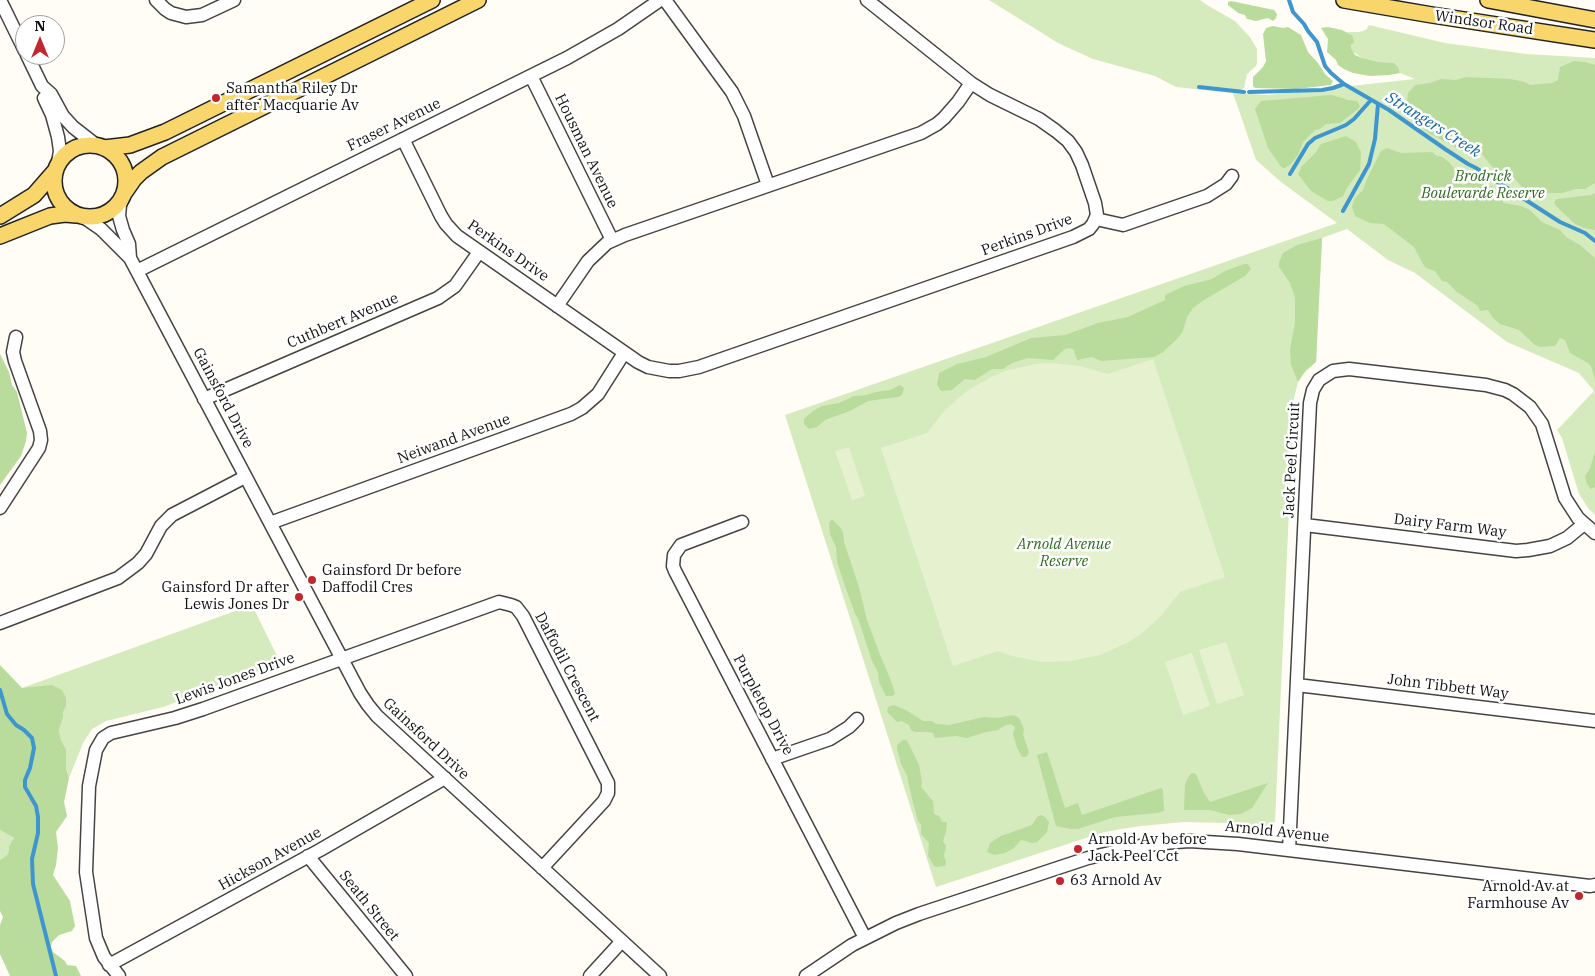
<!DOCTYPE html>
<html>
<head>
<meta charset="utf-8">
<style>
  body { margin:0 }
  #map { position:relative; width:1595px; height:976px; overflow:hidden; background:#fffdf5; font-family:"IBM Plex Serif",serif }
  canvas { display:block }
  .north { position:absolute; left:15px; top:15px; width:50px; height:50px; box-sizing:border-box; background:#fff; border:1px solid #a0a0a0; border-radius:50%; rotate:0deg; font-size:14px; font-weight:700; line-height:20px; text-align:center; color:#111 }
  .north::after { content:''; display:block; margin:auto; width:18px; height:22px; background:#c4262e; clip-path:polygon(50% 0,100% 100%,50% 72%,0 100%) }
</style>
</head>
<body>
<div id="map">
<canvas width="1595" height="976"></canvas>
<div class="north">N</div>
</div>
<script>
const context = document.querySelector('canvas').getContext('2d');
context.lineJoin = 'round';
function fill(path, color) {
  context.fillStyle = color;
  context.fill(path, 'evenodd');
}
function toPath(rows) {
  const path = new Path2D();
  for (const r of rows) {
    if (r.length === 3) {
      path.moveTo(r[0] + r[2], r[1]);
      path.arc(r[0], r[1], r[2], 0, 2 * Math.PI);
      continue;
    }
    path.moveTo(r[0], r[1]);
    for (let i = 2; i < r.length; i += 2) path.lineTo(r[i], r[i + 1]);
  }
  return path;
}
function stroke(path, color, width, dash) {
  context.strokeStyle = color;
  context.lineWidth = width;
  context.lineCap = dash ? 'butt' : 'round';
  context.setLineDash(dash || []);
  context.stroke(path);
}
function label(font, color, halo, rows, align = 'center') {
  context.font = font + ' "IBM Plex Serif",serif';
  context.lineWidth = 5;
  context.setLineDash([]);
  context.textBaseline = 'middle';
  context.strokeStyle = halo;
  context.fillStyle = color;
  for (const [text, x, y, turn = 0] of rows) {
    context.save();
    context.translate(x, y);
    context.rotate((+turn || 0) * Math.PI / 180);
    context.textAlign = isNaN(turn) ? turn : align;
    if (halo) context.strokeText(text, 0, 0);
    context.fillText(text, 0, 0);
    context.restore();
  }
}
const green = toPath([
  [989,0,1200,0,1207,5,1235,21,1250,37,1257,49,1257,63,1256,66,1247,74,1244,88,1234,93,1268,95,1415,79,1400,73,1398,67,1394,63,1379,62,1362,58,1352,51,1351,48,1352,35,1347,32,1359,32,1366,30,1369,25,1445,43,1526,54,1595,58,1595,515,1588,508,1579,494,1562,438,1557,430,1594,391,1579,373,1507,342,1415,273,1388,260,1347,229,1322,238,1316,362,1302,375,1298,382,1294,398,1275,822,1268,827,1226,823,1183,822,1141,826,1121,829,1101,833,936,887,785,415,1337,223,1281,182,1256,160,1233,93,1176,87,1155,76,1093,59,1058,43],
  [252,605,281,664,163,707,106,721,92,729,83,743,69,778,66,769,66,749,61,740,59,730,63,718,63,712,37,688,22,688],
  [0,830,14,838,9,846,9,851,7,855,0,860]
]);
const forest = toPath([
  [1231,1,1274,10,1277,14,1276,18,1273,21,1268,18,1256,21,1247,19,1245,15,1238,13,1228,5,1228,2],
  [1273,26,1283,28,1288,27,1301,35,1308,52,1318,63,1325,74,1333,81,1331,85,1296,89,1255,88,1253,86,1253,77,1263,67,1266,61,1263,34,1266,28],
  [1328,27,1342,30,1352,35,1354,42,1351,45,1351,48,1355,55,1362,58,1379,62,1394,63,1398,67,1400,73,1389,75,1370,76,1353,73,1344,69,1338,65,1336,60,1327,52,1328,39,1321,28],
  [1574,61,1585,62,1595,65,1595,183,1585,189,1576,189,1562,193,1542,193,1522,187,1514,178,1500,174,1489,163,1482,154,1462,151,1429,133,1415,122,1410,113,1407,101,1408,93,1415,85,1430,83,1441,79,1456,80,1466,77,1510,79,1525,82,1530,85,1552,83,1558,80,1560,67],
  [1331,95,1343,98,1347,100,1357,101,1360,106,1358,109,1340,123,1326,124,1320,129,1315,130,1303,142,1298,155,1291,164,1285,168,1282,168,1268,148,1255,109,1261,101],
  [1346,136,1356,142,1361,152,1361,156,1360,170,1347,188,1343,196,1333,201,1328,201,1311,191,1298,174,1302,166,1316,152,1321,144],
  [1387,148,1401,153,1432,152,1437,156,1442,157,1450,163,1453,167,1458,182,1463,185,1468,183,1481,184,1492,186,1504,203,1521,206,1530,210,1542,222,1560,230,1566,237,1580,245,1595,258,1595,380,1591,366,1588,363,1570,353,1565,340,1560,338,1555,346,1540,347,1535,345,1519,330,1500,324,1493,318,1488,310,1480,311,1478,306,1457,292,1447,282,1442,281,1435,271,1426,268,1423,264,1414,247,1384,224,1370,223,1355,216,1352,207,1353,203,1355,198,1363,190,1366,181,1381,151],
  [1595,193,1595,230,1584,228,1575,224,1556,206,1554,202,1557,199,1591,195],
  [1322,238,1316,362,1306,370,1298,382,1291,365,1290,349,1295,323,1295,298,1290,283,1279,267,1279,262,1283,253,1297,245],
  [1244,264,1248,264,1251,269,1245,276,1204,300,1193,308,1187,317,1183,331,1177,339,1163,352,1154,357,1101,361,1092,357,1077,360,1074,350,1070,348,1065,349,1053,360,1028,358,1012,363,1003,369,992,369,975,380,965,379,952,390,941,391,937,385,939,373,957,364,986,357,1031,338,1065,335,1098,323,1128,317,1165,300,1165,295,1184,286,1212,279,1225,271],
  [0,354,9,372,12,385,17,392,27,433,26,441,21,456,0,485],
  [900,385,904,388,902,395,898,397,868,401,850,411,825,420,817,427,809,429,804,424,804,419,813,411,822,406,839,403,854,396,866,395,876,392,890,390],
  [1595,452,1595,487,1591,489,1587,484,1585,476,1590,468],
  [832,519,841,528,843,533,844,542,859,587,867,620,879,652,891,681,895,694,892,696,886,696,879,682,878,672,872,661,858,618,855,614,845,586,837,562,836,547,830,534,829,523],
  [0,665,22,688,52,685,62,690,66,698,66,706,63,712,63,718,59,730,61,740,66,749,66,769,69,778,64,802,67,816,56,832,58,848,56,865,53,875,70,901,75,926,72,931,59,935,52,942,51,947,53,952,65,961,67,965,76,966,81,976,10,976,0,954,0,925,3,917,0,911,0,860,7,855,9,851,9,846,14,838,0,830],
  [894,705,906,710,923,721,932,721,936,724,949,725,984,717,998,718,1012,715,1016,716,1019,718,1024,729,1023,734,1029,753,1026,757,1022,757,1017,748,1013,734,1015,727,1011,724,1006,725,998,730,986,732,967,738,956,736,935,738,933,733,928,732,915,732,911,730,909,725,902,721,897,722,887,712,888,707],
  [903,740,906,740,909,744,919,765,922,782,921,787,933,801,934,814,939,816,942,822,947,822,946,832,943,841,946,846,944,856,946,862,945,866,936,867,934,866,928,856,929,843,921,834,921,825,918,821,912,799,907,776,901,764,897,749,897,745],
  [1047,752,1065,808,1078,803,1082,815,1161,788,1163,790,1164,811,1157,813,1115,817,1078,829,1070,829,1056,826,1037,755],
  [1192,773,1196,774,1204,793,1210,802,1268,783,1252,808,1241,814,1229,815,1210,810,1184,810,1185,784,1189,776],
  [1041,815,1045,817,1049,822,1047,832,1037,842,1032,843,1021,840,1014,848,1005,853,994,855,987,852,990,843,1001,836,1032,825,1037,817]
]);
const pitch = toPath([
  [1153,359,1225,577,1180,592,1162,615,1140,635,1127,643,1100,655,1071,661,1042,662,1012,656,998,651,953,666,881,448,927,433,945,410,967,391,993,376,1006,371,1035,364,1050,363,1080,366,1108,374],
  [849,447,865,496,852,500,835,451],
  [1226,642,1244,695,1217,704,1199,650],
  [1192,653,1210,706,1183,715,1165,662]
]);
const stream = toPath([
  [1289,0,1293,12,1304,24,1308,31,1317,42,1325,66,1331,73,1344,84,1389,110,1445,149,1468,164,1476,168,1560,222,1585,233,1595,241],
  [1199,87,1244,92],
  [1249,92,1322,90,1333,88,1344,84],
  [1290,174,1308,144,1315,138,1346,125,1354,119,1371,100],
  [1343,211,1369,164,1375,139,1378,104],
  [0,690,7,714,16,725,24,730,32,738,34,748,30,768,25,780,25,787,36,806,38,817,38,833,32,859,33,884,56,976]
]);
const minor = toPath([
  [0,0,25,51],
  [156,0,165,9,171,13,186,17,202,15,234,0],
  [665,0,732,92,744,116,768,185],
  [27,55,42,86,51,94,63,116,73,127,96,145],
  [531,76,612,240],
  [44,98,52,115,58,137,60,151,58,163],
  [403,139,441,216,446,224,457,236,638,362,648,367,669,371,679,371,699,367,1073,237,1089,229,1093,224,1097,215,1095,203,1082,165,1076,152,1068,141,1056,131,1039,119,990,95,971,83,867,0],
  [122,200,120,205,119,216,123,230,129,244,130,258],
  [85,218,101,229,130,258,360,693,368,705,377,716,660,976],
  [1096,219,1123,225,1207,196,1226,184,1232,176],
  [137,271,567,58,618,29,660,0],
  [557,306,588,261,607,243,625,235,921,133,937,124,944,118,958,102,971,83],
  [204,399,438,298,455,286,479,252],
  [0,508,39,448,41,440,40,431,15,361,13,352,16,337],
  [742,522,681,545,674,555,673,566,675,571,865,938],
  [270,523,571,414,582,408,598,394,624,353],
  [1305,525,1516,551,1528,550,1550,546,1567,538,1584,524],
  [0,623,118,578,138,563,146,554,161,526,172,515,245,477],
  [1297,685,1595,721],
  [772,759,830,739,849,727,857,719],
  [1289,850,1310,403,1313,390,1319,380,1333,371,1349,369,1486,385,1505,390,1513,394,1530,407,1542,424,1565,498,1578,518,1595,533],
  [308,856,406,976],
  [109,965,320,850,445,778],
  [119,976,104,957,96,938,86,872,89,786,96,750,103,738,111,733,175,718,203,709,499,602,511,605,516,607,523,616,608,783,608,793,604,801,542,868],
  [590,976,622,941],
  [806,976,852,945,896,923,919,914,1088,858,1140,846,1164,843,1189,841,1238,844,1590,886,1595,885]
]);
const major = toPath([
  [1344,0,1432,15,1595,40],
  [1488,0,1595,20],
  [90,181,36],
  [104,148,130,145,165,132,432,0],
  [125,192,134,179,141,172,162,157,478,0],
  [0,216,34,195,55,171],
  [0,236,50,216,65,214,76,215]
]);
const markers = [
  [216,98,5,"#c4262e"],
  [312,580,5,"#c4262e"],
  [299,597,5,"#c4262e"],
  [1078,849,5,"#c4262e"],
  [1060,881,5,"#c4262e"],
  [1579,896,5,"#c4262e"]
];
const streetNames = [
  ["Windsor Road",1484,23,8],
  ["Fraser Avenue",394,125,-26],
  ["Housman Avenue",586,151,64],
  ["Perkins Drive",1027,235,-20],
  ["Perkins Drive",508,251,35],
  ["Cuthbert Avenue",343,321,-23],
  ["Gainsford Drive",223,398,62],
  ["Neiwand Avenue",454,439,-20],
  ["Jack Peel Circuit",1292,460,-87],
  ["Dairy Farm Way",1450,526,7],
  ["Daffodil Crescent",567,667,62],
  ["Lewis Jones Drive",235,679,-20],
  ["John Tibbett Way",1448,687,7],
  ["Purpletop Drive",763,705,62],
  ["Gainsford Drive",426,739,43],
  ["Arnold Avenue",1277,832,6],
  ["Hickson Avenue",270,859,-29],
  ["Seath Street",369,906,51]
];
const poiNames = [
  ["Samantha Riley Dr",226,89],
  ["after Macquarie Av",226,106],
  ["Gainsford Dr before",322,571],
  ["Daffodil Cres",322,588],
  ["Gainsford Dr after",289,588,"right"],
  ["Lewis Jones Dr",289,605,"right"],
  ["Arnold Av before",1088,840],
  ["Jack Peel Cct",1088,857],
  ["63 Arnold Av",1070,881],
  ["Arnold Av at",1569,887,"right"],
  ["Farmhouse Av",1569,904,"right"]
];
const parkNames = [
  ["Brodrick",1483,177],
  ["Boulevarde Reserve",1483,194],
  ["Arnold Avenue",1064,545],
  ["Reserve",1064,562]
];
const waterNames = [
  ["Strangers Creek",1433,125,32]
];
fill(green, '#d5ebbd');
fill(forest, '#b9dc9c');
fill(pitch, '#e6f2cf');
stroke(stream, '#3f96cf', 4);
stroke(minor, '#444', 15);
stroke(major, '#222', 18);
stroke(minor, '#fff', 12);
stroke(major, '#f9d66b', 15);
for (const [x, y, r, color] of markers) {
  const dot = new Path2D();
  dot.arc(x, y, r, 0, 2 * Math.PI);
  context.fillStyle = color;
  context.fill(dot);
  stroke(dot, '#fff', 2);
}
label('15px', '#111', '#fff', streetNames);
label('15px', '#111', '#fff', poiNames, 'left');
label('italic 15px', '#2f6b1f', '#fff', parkNames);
label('italic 16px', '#1768a6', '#fff', waterNames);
</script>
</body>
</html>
